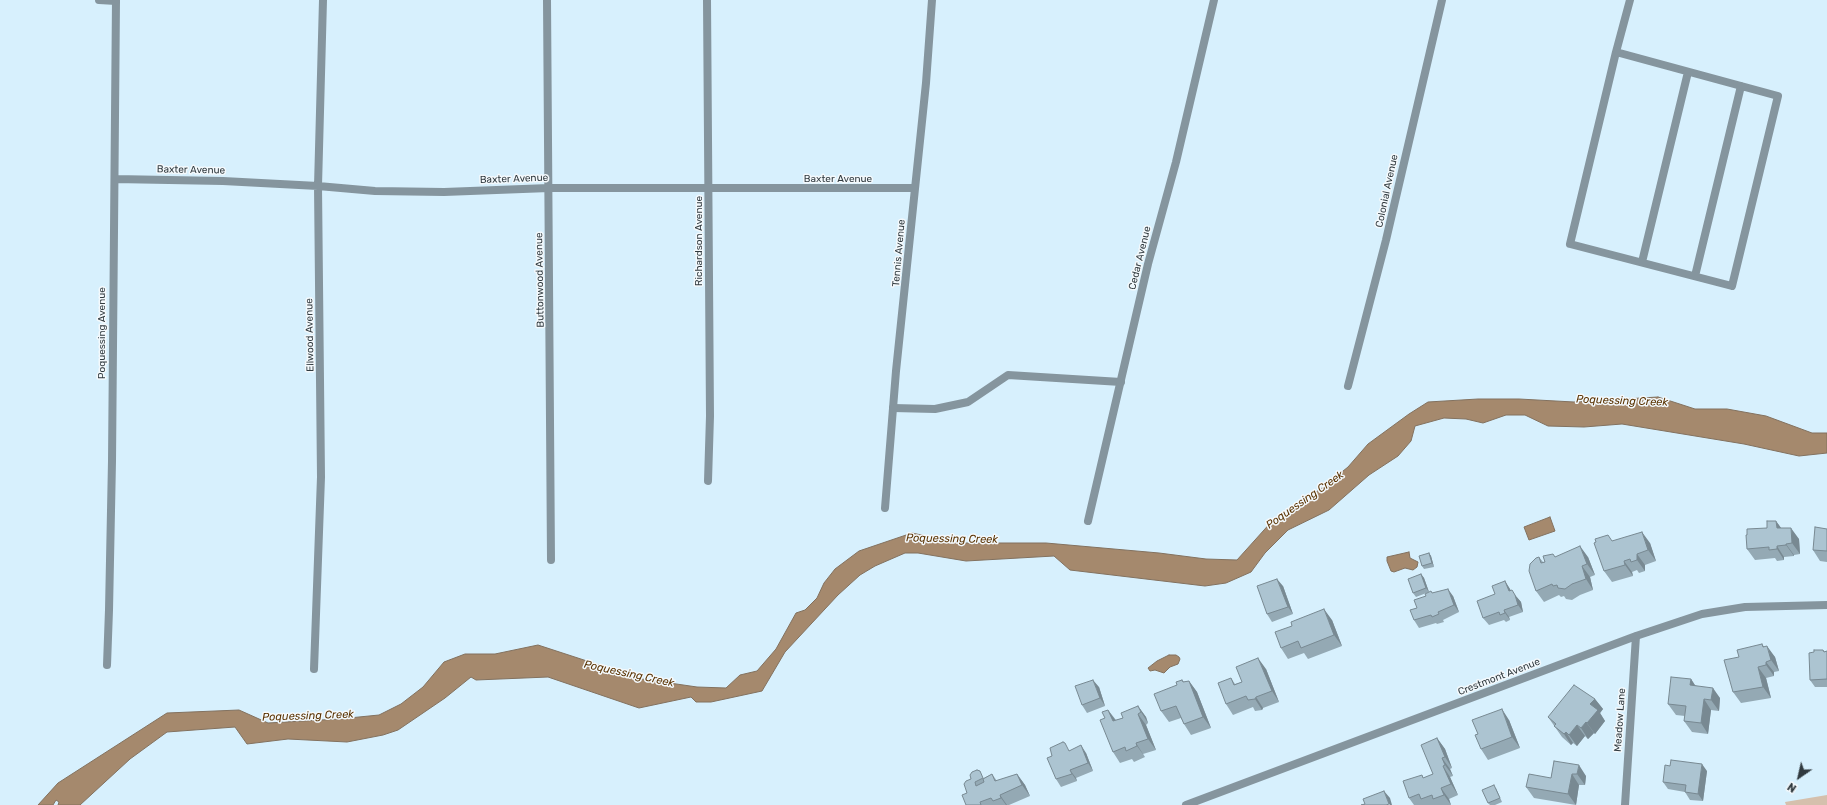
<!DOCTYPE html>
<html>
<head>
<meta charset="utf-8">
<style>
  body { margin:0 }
  #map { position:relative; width:1827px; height:805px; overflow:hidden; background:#d7f0fd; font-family:Rubik,sans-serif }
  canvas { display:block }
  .north { position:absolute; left:1779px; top:757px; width:40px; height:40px; -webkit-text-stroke:3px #f4f9fc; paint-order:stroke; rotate:214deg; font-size:11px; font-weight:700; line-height:16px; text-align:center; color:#303a3f }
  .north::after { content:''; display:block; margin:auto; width:14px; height:18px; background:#303a3f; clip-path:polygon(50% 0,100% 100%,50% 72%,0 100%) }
</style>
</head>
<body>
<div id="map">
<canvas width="1827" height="805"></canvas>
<div class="north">N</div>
</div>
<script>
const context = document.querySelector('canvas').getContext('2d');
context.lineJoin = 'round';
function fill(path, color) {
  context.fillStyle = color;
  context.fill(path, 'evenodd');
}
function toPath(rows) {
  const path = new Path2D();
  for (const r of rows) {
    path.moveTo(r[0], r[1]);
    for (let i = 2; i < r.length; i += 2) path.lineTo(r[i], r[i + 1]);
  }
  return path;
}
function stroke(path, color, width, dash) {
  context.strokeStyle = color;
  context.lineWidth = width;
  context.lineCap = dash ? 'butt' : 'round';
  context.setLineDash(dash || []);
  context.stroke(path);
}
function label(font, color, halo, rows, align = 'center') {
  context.font = font + ' Rubik,sans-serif';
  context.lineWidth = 3;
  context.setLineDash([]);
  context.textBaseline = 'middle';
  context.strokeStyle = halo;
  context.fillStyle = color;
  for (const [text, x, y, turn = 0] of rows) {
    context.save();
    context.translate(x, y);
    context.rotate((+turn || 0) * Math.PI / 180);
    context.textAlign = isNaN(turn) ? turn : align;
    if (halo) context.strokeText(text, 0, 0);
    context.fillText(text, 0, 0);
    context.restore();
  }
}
const green = toPath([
  [1827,795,1827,805,1786,805,1785,802]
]);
const water = toPath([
  [1658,397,1695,409,1727,409,1766,416,1812,433,1827,433,1827,453,1799,456,1744,444,1622,424,1584,427,1548,426,1525,415,1506,415,1483,423,1466,419,1444,418,1415,426,1411,441,1398,456,1369,475,1329,510,1288,530,1265,553,1251,572,1226,583,1205,586,1070,570,1054,556,966,561,918,553,905,553,875,566,860,575,838,595,785,652,762,691,711,702,696,702,691,697,639,708,548,677,476,680,471,677,445,698,398,730,383,735,347,742,288,739,247,744,235,727,167,732,130,759,80,805,58,805,59,802,56,800,53,805,38,805,58,783,167,713,239,710,268,723,339,719,379,715,401,704,423,687,444,662,465,654,495,654,538,645,642,679,697,687,726,688,740,675,757,671,776,649,796,613,805,610,817,598,824,583,835,569,859,551,912,533,959,543,1046,543,1159,553,1206,559,1237,560,1273,520,1322,488,1348,467,1368,444,1409,414,1428,402,1478,399,1519,399,1574,402,1658,397],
  [1550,517,1555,531,1529,540,1524,527,1550,517],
  [1409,552,1410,558,1418,562,1417,567,1413,570,1405,568,1394,572,1391,571,1387,561,1387,557,1409,552],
  [1169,655,1176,655,1179,657,1180,659,1178,664,1170,667,1164,673,1155,670,1150,671,1148,668,1157,661,1169,655]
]);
const lane = toPath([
  [99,0,116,1],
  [1616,52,1778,96,1732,286,1570,244,1616,52,1630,0],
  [1642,262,1688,72],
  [1695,276,1741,86],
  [893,408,935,409,968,402,1008,375,1121,382]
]);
const street = toPath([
  [547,0,551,560],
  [707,0,710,416,708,481],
  [115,179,223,181,318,186,375,191,444,192,549,188,914,188],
  [1348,386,1386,240,1442,0],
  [885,508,896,371,926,83,932,0],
  [1088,521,1148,264,1176,162,1214,0],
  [107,665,109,610,112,461,116,0],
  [314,669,321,477,318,186,323,0],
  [1186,805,1636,636,1702,614,1745,607,1827,605],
  [1625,805,1636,636]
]);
const wall = toPath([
  [1776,521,1781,528,1799,539,1800,554,1794,555,1794,556,1784,557,1784,560,1777,561,1775,558,1755,560,1747,549,1747,535,1767,528],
  [1827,529,1827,562,1820,561,1813,550],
  [1612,541,1650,543,1656,561,1645,565,1645,571,1639,573,1637,570,1632,572,1633,576,1612,582,1604,571],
  [1429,553,1431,556,1434,567,1424,569,1422,566],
  [1539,557,1543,562,1588,557,1595,575,1590,577,1593,590,1580,595,1572,600,1566,599,1564,596,1561,597,1559,595,1544,602,1536,591],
  [1421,574,1424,578,1429,592,1416,597,1413,593],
  [1505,581,1511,591,1515,595,1521,602,1523,612,1509,617,1510,620,1506,622,1504,620,1489,625,1483,618,1495,594],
  [1283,586,1293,614,1272,622,1267,614],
  [1433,593,1453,596,1459,612,1443,620,1444,622,1437,624,1436,623,1419,628,1414,620,1417,608],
  [1332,620,1342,646,1308,659,1304,653,1288,659,1281,648],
  [1764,647,1775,657,1779,671,1774,672,1774,676,1766,678,1771,698,1741,703,1733,692,1739,657],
  [1823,650,1825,652,1827,651,1827,687,1815,687,1810,680,1814,652],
  [1266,669,1279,702,1263,708,1262,710,1255,711,1253,707,1233,715,1226,704,1231,678,1235,684,1242,682],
  [1691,679,1695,685,1720,698,1719,711,1711,710,1708,734,1692,732,1684,721,1685,716,1676,715,1668,704],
  [1182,680,1184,682,1189,681,1197,692,1211,728,1191,735,1184,724,1181,718,1169,722,1161,711,1177,685],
  [1099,687,1105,706,1087,713,1082,705],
  [1595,699,1603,709,1600,713,1605,721,1595,734,1594,733,1588,739,1585,736,1577,746,1573,743,1571,745,1562,737,1548,717],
  [1138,706,1146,717,1148,723,1146,725,1156,750,1143,754,1145,757,1134,762,1132,759,1120,763,1113,752,1105,718,1108,710,1116,720,1123,718],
  [1509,720,1520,748,1488,760,1481,749],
  [1437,738,1445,749,1452,768,1450,769,1453,776,1450,777,1458,795,1449,799,1451,805,1414,805,1409,798,1424,778,1433,774],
  [1070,750,1086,753,1093,771,1076,778,1077,781,1061,787,1056,779],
  [1554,761,1586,776,1585,785,1579,785,1576,805,1534,798,1526,787,1551,778],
  [1707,771,1703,801,1690,800,1685,792,1668,789,1663,782],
  [992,774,997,781,1017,774,1025,785,1030,796,1009,805,966,805,967,793,971,779,984,778],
  [1496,788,1502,802,1495,805,1490,805,1488,803]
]);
const shadedWall = toPath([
  [1776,521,1784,532,1777,528],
  [1791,528,1799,539,1800,554,1792,543],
  [1642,532,1650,543,1656,561,1648,550],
  [1786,544,1794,555,1794,556,1786,545],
  [1580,546,1588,557,1595,575,1587,564],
  [1777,546,1784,557,1784,560,1777,549],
  [1429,553,1431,556,1434,567,1432,563],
  [1637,554,1645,565,1645,571,1637,560],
  [1624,561,1632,572,1633,576,1625,565],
  [1582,566,1590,577,1593,590,1586,579],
  [1421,574,1424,578,1429,592,1426,588],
  [1277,579,1283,586,1293,614,1288,607],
  [1505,581,1510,589,1515,599,1509,591],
  [1448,589,1453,596,1459,612,1454,605],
  [1515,595,1521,602,1523,612,1518,605],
  [1324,609,1332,620,1342,646,1334,635],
  [1504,610,1509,617,1510,620,1505,613],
  [1762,644,1770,655,1767,646,1775,657,1779,671,1771,660,1763,647],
  [1258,658,1266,669,1279,702,1272,691],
  [1766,662,1774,672,1774,676,1766,665],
  [1758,667,1766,678,1771,698,1763,687],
  [1691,679,1698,690,1690,685],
  [1093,680,1099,687,1105,706,1100,698],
  [1189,681,1197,692,1211,728,1203,717],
  [1713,688,1720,698,1719,711,1711,700],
  [1256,697,1263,708,1262,710,1255,699],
  [1595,699,1603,709,1600,713,1605,721,1595,734,1587,723,1590,704],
  [1704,699,1711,710,1708,734,1701,723],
  [1138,706,1146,717,1148,723,1141,712],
  [1502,709,1509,720,1520,748,1512,737],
  [1108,710,1116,721,1113,721],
  [1138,714,1146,725,1156,750,1148,739],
  [1586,722,1594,733,1588,739,1581,728],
  [1577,725,1585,736,1577,746,1569,735],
  [1566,732,1573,743,1571,745,1564,734],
  [1437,738,1445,749,1452,768,1445,757],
  [1136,743,1143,754,1145,757,1137,746],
  [1081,745,1086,753,1093,771,1088,763],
  [1442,758,1450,769,1453,776,1445,765],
  [1702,764,1707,771,1703,801,1698,794],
  [1579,765,1586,776,1585,785,1577,774],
  [1443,766,1450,777,1458,795,1451,784],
  [1070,770,1076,778,1077,781,1072,774],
  [1017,774,1025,785,1030,796,1022,785],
  [1572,774,1579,785,1576,805,1568,794],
  [1441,788,1449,799,1451,805,1444,795],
  [1384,791,1390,798,1392,805,1390,805,1389,804],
  [1000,795,1007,805,1006,805,1001,798]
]);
const building = toPath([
  [1767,521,1776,521,1777,528,1791,528,1792,543,1786,544,1786,545,1777,546,1777,549,1769,550,1769,547,1747,549,1746,535,1747,535,1747,529,1767,528,1767,521],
  [1815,527,1827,529,1827,551,1813,550,1815,527],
  [1642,532,1648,550,1637,554,1637,560,1631,562,1630,559,1624,561,1625,565,1604,571,1594,543,1596,542,1595,539,1608,535,1612,541,1642,532],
  [1580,546,1587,564,1582,566,1586,579,1572,584,1565,589,1558,588,1557,585,1553,586,1552,584,1536,591,1529,571,1530,564,1536,558,1539,557,1541,563,1545,562,1543,556,1553,554,1555,557,1580,546],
  [1429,553,1432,563,1422,566,1419,556,1429,553],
  [1421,574,1426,588,1413,593,1408,579,1421,574],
  [1277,579,1288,607,1267,614,1257,586,1277,579],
  [1505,581,1509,591,1512,590,1515,595,1518,605,1504,610,1505,613,1500,615,1499,612,1483,618,1477,601,1495,594,1492,586,1505,581],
  [1448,589,1454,605,1438,612,1439,614,1432,617,1431,615,1414,620,1410,610,1417,608,1414,600,1426,596,1425,594,1431,591,1432,593,1448,589],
  [1324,609,1334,635,1301,648,1298,641,1281,648,1275,632,1292,626,1291,622,1324,609],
  [1762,644,1763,647,1767,646,1771,660,1766,662,1766,665,1758,667,1763,687,1733,692,1724,660,1739,657,1737,650,1762,644],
  [1814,650,1823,650,1824,652,1827,651,1827,679,1810,680,1809,653,1814,652,1814,650],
  [1258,658,1272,691,1256,697,1255,699,1248,700,1246,696,1226,704,1218,683,1231,678,1234,685,1242,682,1236,667,1258,658],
  [1671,677,1691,679,1690,685,1713,688,1711,700,1704,699,1701,723,1684,721,1686,706,1668,704,1671,677],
  [1093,680,1100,698,1082,705,1075,686,1093,680],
  [1182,680,1183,682,1189,681,1203,717,1184,724,1176,706,1161,711,1154,694,1177,685,1176,682,1182,680],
  [1574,685,1595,699,1590,704,1598,710,1587,723,1586,722,1581,728,1577,725,1569,735,1566,732,1564,734,1554,726,1556,724,1548,717,1574,685],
  [1138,706,1141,712,1138,714,1148,739,1136,743,1137,746,1126,751,1125,747,1113,752,1100,720,1105,718,1102,712,1108,710,1113,721,1123,718,1121,713,1138,706],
  [1502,709,1512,737,1481,749,1475,735,1478,734,1472,720,1502,709],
  [1437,738,1445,757,1442,758,1445,765,1443,766,1451,784,1441,788,1444,795,1433,799,1432,795,1421,799,1419,794,1409,798,1403,781,1422,775,1423,778,1433,774,1421,745,1437,738],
  [1063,742,1065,743,1069,751,1081,745,1088,763,1070,770,1072,774,1056,779,1047,758,1052,756,1050,748,1063,742],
  [1671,760,1702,764,1698,794,1685,792,1686,785,1663,782,1665,765,1670,766,1671,760],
  [1554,761,1579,765,1577,774,1572,774,1568,794,1526,787,1529,774,1551,778,1554,761],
  [977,770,980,771,983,778,975,782,976,786,984,782,983,779,992,774,995,781,1017,774,1022,785,1000,795,1001,798,993,801,991,798,980,802,981,805,966,805,962,795,967,793,964,784,966,781,971,779,970,775,972,772,977,770],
  [1494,785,1500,798,1488,803,1482,790,1494,785],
  [1384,791,1389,804,1386,805,1361,805,1365,804,1363,799,1384,791]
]);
const streetNames = [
  ["Baxter Avenue",191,170,1],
  ["Baxter Avenue",514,179,-2],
  ["Baxter Avenue",838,179],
  ["Colonial Avenue",1387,191,-78],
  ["Richardson Avenue",699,241,-90],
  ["Tennis Avenue",899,253,-85],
  ["Cedar Avenue",1140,258,-76],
  ["Buttonwood Avenue",540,280,-91],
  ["Poquessing Avenue",102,333,-90],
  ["Ellwood Avenue",310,335,-91],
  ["Crestmont Avenue",1499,677,-21],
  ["Meadow Lane",1620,720,-86]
];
const waterNames = [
  ["Poquessing Creek",1622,401,2],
  ["Poquessing Creek",1305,500,-35],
  ["Poquessing Creek",952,539,1],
  ["Poquessing Creek",629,674,12],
  ["Poquessing Creek",308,716,-2]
];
fill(green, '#d5c0ad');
fill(water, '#a5896d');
stroke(water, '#82715f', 1);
stroke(lane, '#85959e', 8);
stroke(street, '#85959e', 8);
fill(wall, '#94a9b4');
fill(shadedWall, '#788992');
fill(building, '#acc4d1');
stroke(building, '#788992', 1);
label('10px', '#303a3f', '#f4f9fc', streetNames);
label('italic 11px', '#593200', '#f4f9fc', waterNames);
</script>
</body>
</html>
